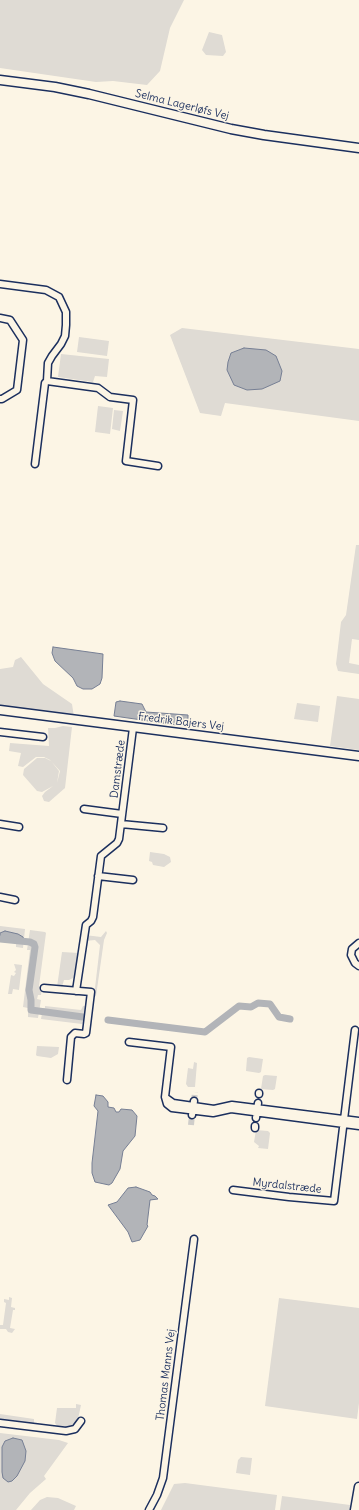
<!DOCTYPE html>
<html>
<head>
<meta charset="utf-8">
<style>
  body { margin:0 }
  canvas { display:block; background:#fcf5e5 }
</style>
</head>
<body>
<canvas width="359" height="1510"></canvas>
<script>
const context = document.querySelector('canvas').getContext('2d');
context.lineJoin = 'round';
function fill(path, color) {
  context.fillStyle = color;
  context.fill(path, 'evenodd');
}
function toPath(rows) {
  const path = new Path2D();
  for (const r of rows) {
    path.moveTo(r[0], r[1]);
    for (let i = 2; i < r.length; i += 2) path.lineTo(r[i], r[i + 1]);
  }
  return path;
}
function stroke(path, color, width, dash) {
  context.strokeStyle = color;
  context.lineWidth = width;
  context.lineCap = dash ? 'butt' : 'round';
  context.setLineDash(dash || []);
  context.stroke(path);
}
function label(font, color, halo, rows, align = 'center') {
  context.font = font + ' Delius,sans-serif';
  context.lineWidth = 3;
  context.setLineDash([]);
  context.textBaseline = 'middle';
  context.strokeStyle = halo;
  context.fillStyle = color;
  for (const [text, x, y, turn = 0] of rows) {
    context.save();
    context.translate(x, y);
    context.rotate((+turn || 0) * Math.PI / 180);
    context.textAlign = isNaN(turn) ? turn : align;
    if (halo) context.strokeText(text, 0, 0);
    context.fillText(text, 0, 0);
    context.restore();
  }
}
const green = toPath([
  [0,0,184,0,170,28,160,71,147,85,113,81,96,82,0,68],
  [209,32,222,35,226,52,223,56,206,55,202,50],
  [182,328,359,349,359,421,225,403,221,416,200,413,170,335],
  [79,337,109,341,107,356,77,352],
  [61,354,109,359,107,377,95,376,93,382,58,377],
  [98,406,113,408,110,434,95,432],
  [114,410,123,411,120,431,112,429],
  [356,545,359,545,359,640,352,639,349,663,359,665,359,674,338,671,336,664,341,622,346,615],
  [21,657,43,684,72,704,74,717,0,707,0,669,13,667,15,660],
  [337,696,359,699,359,750,330,746],
  [297,703,320,706,318,722,294,719],
  [63,726,72,727,65,788,49,802,44,801,42,796,45,792,53,786,42,792,37,791,23,775,24,769,37,758,45,758,51,761,59,771,57,783,60,771,50,760,44,757,36,757,23,767,18,766,21,753,9,751,10,743,49,746,48,728,55,728],
  [150,852,164,854,170,857,171,862,164,867,153,865,152,862,149,861],
  [0,926,25,929,23,948,16,947,16,941,1,932,0,933],
  [30,930,45,932,46,933,39,986,42,989,41,995,38,995,37,999,41,1000,38,1018,28,1017,28,1008,23,1007,30,950,27,950],
  [106,931,107,933,104,940,96,996,92,998,93,989,95,988,100,945,95,940,85,941,85,935,101,937],
  [62,952,79,953,78,969,73,978,69,980,64,980,62,987,57,987],
  [14,964,22,965,19,990,13,989,12,994,8,994,11,975,14,976,16,973,14,972,16,970],
  [86,996,88,999,85,1021,82,1024,41,1019,43,1008,45,1008,45,1006,81,1010,83,1006,86,1006],
  [37,1046,59,1047,58,1054,51,1058,37,1056,36,1055],
  [249,1057,263,1059,261,1072,259,1073,246,1071,247,1058],
  [194,1062,197,1063,195,1087,188,1087,186,1084,188,1068,193,1069],
  [265,1075,277,1076,275,1089,273,1090,261,1089,263,1076],
  [256,1130,268,1131,270,1133,268,1149,258,1148,259,1146,254,1142],
  [9,1297,12,1298,11,1307,15,1308,15,1310,13,1310,10,1328,15,1329,12,1333,8,1332,6,1329,0,1329,0,1325,3,1325,6,1303,4,1302,4,1299,9,1300],
  [279,1298,359,1308,359,1403,357,1419,265,1406],
  [76,1404,81,1405,78,1419,74,1424,65,1428,58,1427,55,1423,57,1408,76,1408],
  [0,1414,34,1419,34,1424,0,1420],
  [0,1433,59,1440,68,1443,44,1476,46,1479,30,1493,16,1510,0,1510],
  [241,1457,252,1458,250,1475,236,1473,238,1460],
  [185,1483,277,1495,275,1510,161,1510,174,1484],
  [282,1496,350,1505,350,1510,280,1510],
  [47,1497,58,1498,76,1506,74,1510,31,1510,40,1500]
]);
const water = toPath([
  [244,348,266,350,276,356,282,371,280,381,262,389,247,390,234,385,227,370,228,362,231,353,244,348],
  [53,647,103,654,102,678,100,684,92,689,83,689,77,686,73,678,55,661,52,653,53,647],
  [120,701,142,704,146,712,188,715,188,720,181,724,177,725,114,716,116,702,120,701],
  [5,931,18,934,23,937,24,941,18,942,0,941,0,933,5,931],
  [96,1095,103,1096,108,1102,108,1107,114,1108,116,1112,119,1112,121,1109,132,1110,137,1116,135,1136,123,1151,120,1169,112,1183,109,1185,95,1182,92,1173,92,1163,98,1111,94,1106,96,1095],
  [136,1187,150,1192,152,1195,155,1196,158,1199,150,1200,147,1225,148,1226,140,1240,132,1242,128,1232,108,1205,117,1202,128,1188,136,1187],
  [13,1438,22,1440,26,1451,25,1461,17,1476,12,1481,8,1482,3,1478,2,1472,2,1447,5,1441,13,1438]
]);
const canal = toPath([
  [0,939,30,942,34,944,35,947,29,990,31,1000,31,1010,83,1017],
  [108,1020,205,1032,239,1006,251,1007,258,1003,270,1004,279,1017,290,1019]
]);
const minorTunnel = toPath([
  [194,1101,195,1092],
  [191,1125,192,1115]
]);
const minor = toPath([
  [0,284,46,290,59,297,66,312,66,325,65,336,61,344,52,356,48,363,47,381,98,388,110,397,133,400,126,461,158,466],
  [0,318,10,320,23,340,17,390,2,399,0,399],
  [35,464,45,383,47,381],
  [0,732,43,737],
  [84,809,122,814],
  [0,824,19,827],
  [121,824,163,828],
  [98,876,133,880],
  [0,897,15,900],
  [359,943,352,949,351,955,355,963,359,966],
  [44,988,91,992,86,1033,84,1034,75,1033,71,1037,67,1080],
  [76,991,86,925,91,921,93,917,101,856,117,843,119,839,133,728],
  [129,1042,171,1047,165,1097,167,1104,172,1108,213,1113,231,1109,359,1126],
  [259,1094,259,1093],
  [166,1098,173,1103,214,1109,232,1105,359,1121],
  [192,1115,194,1101],
  [256,1118,258,1103],
  [255,1128,255,1126],
  [233,1190,289,1197,334,1201,355,1030],
  [0,1423,66,1431,75,1429,81,1421],
  [149,1510,157,1495,163,1478,194,1239]
]);
const tertiary = toPath([
  [0,80,55,87,89,94,231,129,264,135,359,148],
  [0,710,359,756],
  [355,1510,359,1487]
]);
const streetNames = [
  ["Selma Lagerløfs Vej",182,105,14],
  ["Fredrik Bajers Vej",181,722,7],
  ["Damstræde",118,769,-83],
  ["Myrdalstræde",287,1186,6],
  ["Thomas Manns Vej",166,1375,-83]
];
fill(green, '#dfdbd4');
fill(water, '#b2b4b8');
stroke(water, '#767f94', 1);
stroke(canal, '#b2b4b8', 7);
stroke(minorTunnel, '#cfcdca', 6, [6, 3]);
stroke(minor, '#1b2f5e', 9);
stroke(tertiary, '#1b2f5e', 11);
stroke(minor, '#fcf5e5', 6);
stroke(tertiary, '#fcf5e5', 8);
label('11px', '#1b2f5e', '#fcf5e5', streetNames);
</script>
</body>
</html>
